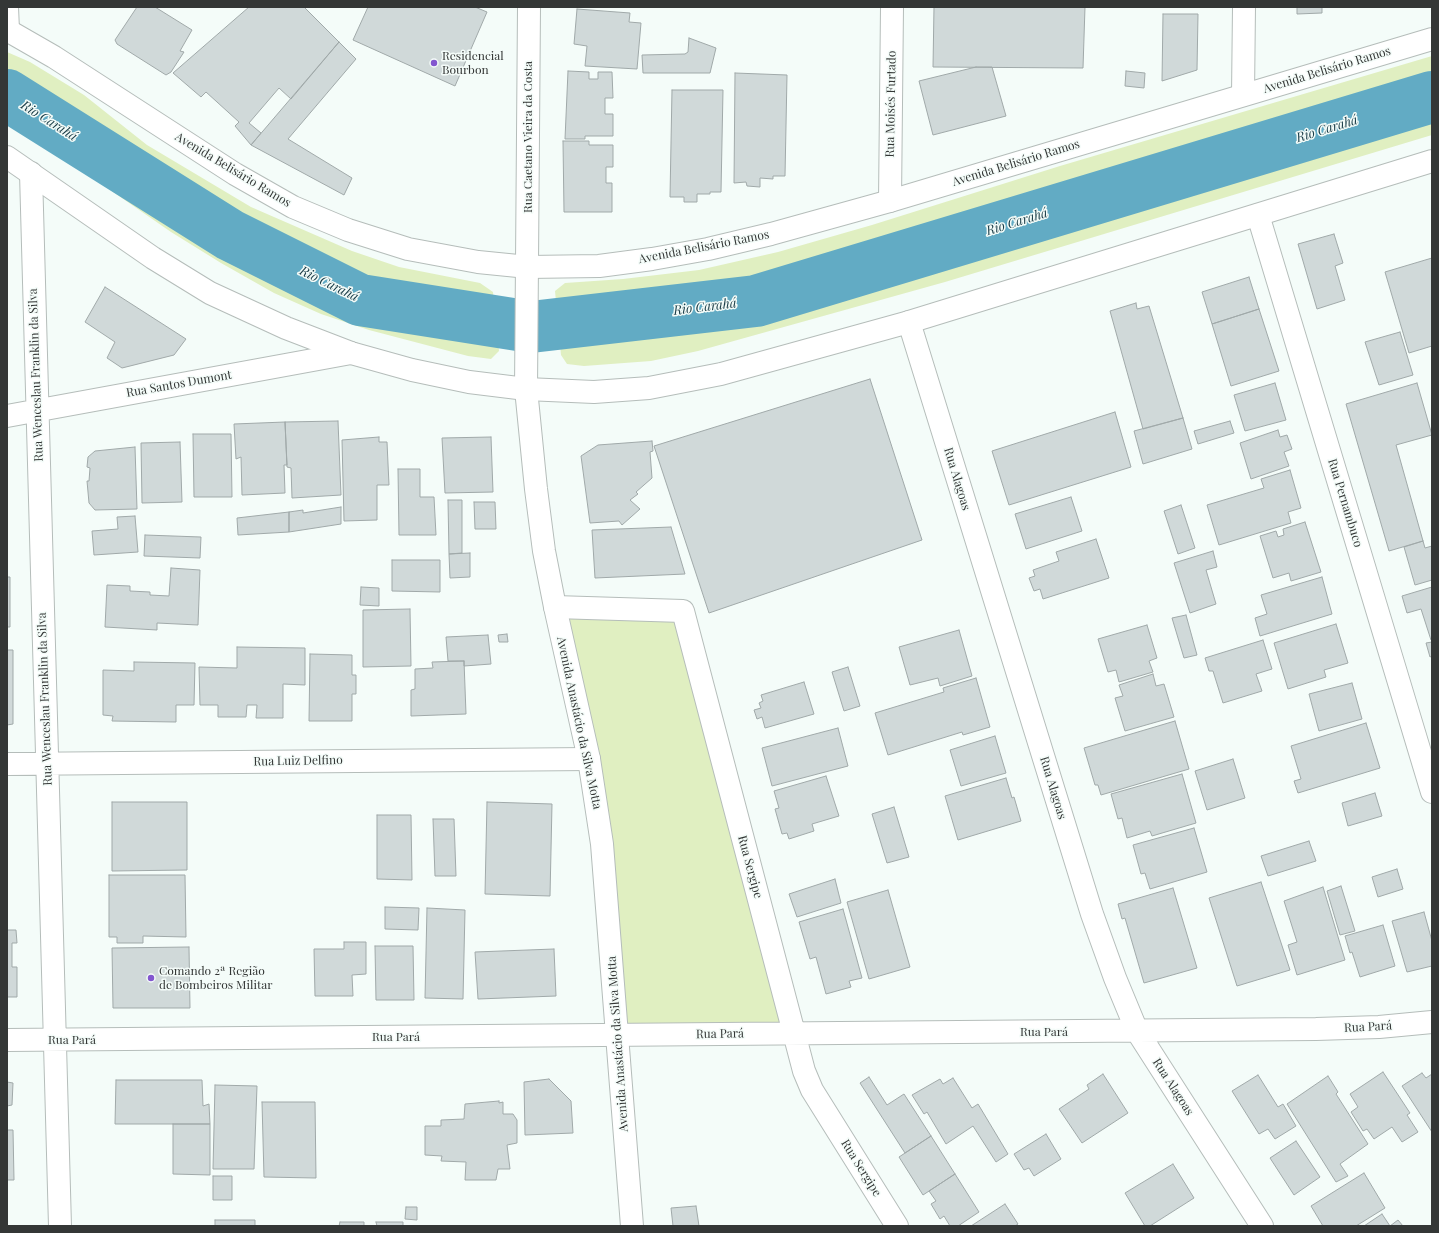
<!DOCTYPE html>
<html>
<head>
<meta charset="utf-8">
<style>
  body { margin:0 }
  #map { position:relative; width:1439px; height:1233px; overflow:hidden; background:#f4fcf9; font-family:"Playfair Display",serif }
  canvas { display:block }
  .frame { position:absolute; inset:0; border:8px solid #343736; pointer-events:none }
</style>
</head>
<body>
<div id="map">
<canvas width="1439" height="1233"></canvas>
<div class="frame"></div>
</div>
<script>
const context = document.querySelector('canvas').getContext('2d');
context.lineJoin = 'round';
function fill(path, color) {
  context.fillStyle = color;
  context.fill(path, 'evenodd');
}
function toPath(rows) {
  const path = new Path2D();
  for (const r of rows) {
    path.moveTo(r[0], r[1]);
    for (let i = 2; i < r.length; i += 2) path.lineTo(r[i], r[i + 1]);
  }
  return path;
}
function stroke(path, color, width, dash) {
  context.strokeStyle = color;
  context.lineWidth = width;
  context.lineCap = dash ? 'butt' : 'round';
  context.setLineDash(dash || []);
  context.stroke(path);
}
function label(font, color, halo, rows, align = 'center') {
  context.font = font + ' "Playfair Display",serif';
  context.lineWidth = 3;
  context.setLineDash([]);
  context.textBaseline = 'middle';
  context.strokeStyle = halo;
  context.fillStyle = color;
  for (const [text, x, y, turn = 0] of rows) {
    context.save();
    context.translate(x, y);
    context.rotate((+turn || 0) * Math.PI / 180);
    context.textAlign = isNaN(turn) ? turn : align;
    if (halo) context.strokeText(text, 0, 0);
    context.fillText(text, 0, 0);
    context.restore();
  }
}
const green = toPath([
  [7,52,30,62,84,95,147,145,251,207,352,251,399,267,480,283,493,292,499,351,491,359,468,356,369,330,321,314,274,293,221,263,171,232,51,149,7,122],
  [1432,56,1432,135,945,282,698,351,651,361,584,366,567,364,561,355,555,291,565,283,623,279,699,270,778,252,872,225,1060,166],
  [562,616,677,620,786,1028,623,1028]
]);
const river = toPath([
  [7,95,230,235,360,300,531,327,756,301,1432,97]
]);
const building = toPath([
  [137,7,155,7,192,30,180,51,184,52,171,72,166,75,117,44,115,40,137,7],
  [249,7,304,7,339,42,291,99,279,88,249,123,261,133,251,145,235,126,239,122,206,92,201,97,173,73,249,7],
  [368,7,475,7,487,12,455,86,353,40,368,7],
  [934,7,1085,7,1083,68,933,67,934,7],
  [1297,7,1322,7,1322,13,1297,14,1297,7],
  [577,9,630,13,629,22,641,23,637,69,585,66,587,46,574,44,577,9],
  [1163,14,1198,14,1197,70,1162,81,1163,14],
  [689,38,716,48,710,73,643,73,642,55,685,54,688,52,689,38],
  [339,42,356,59,288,139,352,178,344,195,251,145,339,42],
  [976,67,992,67,1006,116,933,135,919,81,976,67],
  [568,71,589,72,589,79,598,79,598,72,612,72,613,98,605,98,605,114,613,114,613,136,585,136,585,139,565,139,568,71],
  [1126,71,1145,73,1144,88,1125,86,1126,71],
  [735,73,787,75,785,176,773,176,773,179,760,178,760,187,747,186,746,182,734,183,735,73],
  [672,90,723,90,721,192,710,192,710,194,697,194,697,202,684,202,684,197,670,197,672,90],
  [563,141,589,141,589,145,613,145,613,167,606,167,606,183,612,183,612,212,564,212,563,141],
  [1334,234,1343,263,1335,266,1345,300,1317,309,1298,244,1334,234],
  [1432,258,1432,346,1409,353,1385,272,1432,258],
  [1249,277,1259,309,1212,324,1202,292,1249,277],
  [105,287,186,339,174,355,122,368,107,358,115,342,85,322,105,287],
  [1136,303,1137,309,1149,306,1183,418,1143,429,1110,311,1136,303],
  [1259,309,1279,371,1231,386,1212,324,1259,309],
  [1400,332,1413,375,1379,385,1365,342,1400,332],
  [870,379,922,540,709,613,654,446,870,379],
  [1275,383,1286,420,1245,431,1234,395,1275,383],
  [1417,383,1432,435,1396,445,1423,541,1389,551,1346,404,1417,383],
  [1115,412,1131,467,1009,505,992,451,1115,412],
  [1183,418,1192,449,1143,464,1134,431,1183,418],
  [338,421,341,495,292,498,291,468,287,467,285,422,338,421],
  [1230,421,1234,433,1198,444,1194,431,1230,421],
  [285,422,287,465,284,465,285,493,242,495,241,457,236,459,234,424,285,422],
  [1278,430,1280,437,1287,435,1292,449,1284,452,1289,466,1251,479,1240,443,1278,430],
  [193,434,231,434,232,497,194,497,193,434],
  [379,437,379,442,387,442,389,485,377,485,377,520,344,521,342,440,379,437],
  [491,437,493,492,445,493,442,438,491,437],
  [652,441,653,451,650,452,652,478,636,492,638,494,630,500,640,509,622,525,619,521,590,523,581,456,598,445,652,441],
  [180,442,182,502,142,503,141,443,180,442],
  [135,447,137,509,95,510,89,503,87,481,89,481,90,468,87,467,88,457,95,451,135,447],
  [398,469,420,469,420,497,434,497,436,535,399,535,398,469],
  [1290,470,1301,508,1288,512,1291,523,1219,545,1207,505,1264,488,1261,479,1290,470],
  [1071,497,1082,531,1026,549,1015,514,1071,497],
  [448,500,462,500,462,553,449,554,448,500],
  [474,502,495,502,496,529,475,529,474,502],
  [1181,505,1195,548,1178,554,1164,511,1181,505],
  [341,507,341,524,289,532,289,512,303,510,303,513,341,507],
  [289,512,289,532,238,535,237,518,289,512],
  [135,516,138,552,94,555,92,531,118,529,117,517,135,516],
  [1305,522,1321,572,1291,581,1289,573,1273,578,1260,536,1276,531,1278,537,1284,535,1283,529,1305,522],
  [671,527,685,574,595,578,592,530,671,527],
  [145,535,201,537,200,558,144,556,145,535],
  [1096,539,1109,578,1043,599,1040,589,1034,591,1029,578,1035,576,1033,570,1059,561,1056,552,1096,539],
  [1423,541,1425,548,1432,546,1432,580,1415,585,1404,547,1423,541],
  [1213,551,1217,567,1206,570,1216,604,1190,613,1174,563,1213,551],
  [470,553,470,577,450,578,449,554,470,553],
  [392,560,440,560,440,592,392,591,392,560],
  [171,568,200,570,198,625,157,623,157,630,105,627,107,585,130,586,130,591,150,592,150,595,169,596,171,568],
  [7,577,10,577,10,627,7,627,7,577],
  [1322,577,1332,614,1260,636,1255,618,1267,614,1261,595,1322,577],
  [361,587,379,588,379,606,360,605,361,587],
  [1432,587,1432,640,1431,640,1421,609,1407,613,1402,596,1432,587],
  [410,609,411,666,363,667,363,610,410,609],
  [1186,615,1197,655,1184,658,1172,618,1186,615],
  [1336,624,1348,663,1324,670,1326,677,1288,689,1274,643,1336,624],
  [1147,625,1157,658,1149,661,1153,672,1119,682,1116,670,1108,672,1098,639,1147,625],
  [959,630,972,676,940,686,938,678,910,685,899,647,959,630],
  [507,634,508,642,499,642,498,635,507,634],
  [488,635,491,664,464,666,464,661,448,661,446,637,488,635],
  [1263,640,1272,669,1256,674,1262,691,1223,703,1213,671,1209,671,1205,658,1263,640],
  [1432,642,1432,656,1430,657,1426,643,1432,642],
  [237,647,305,648,305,685,283,684,283,718,256,718,257,705,247,705,246,717,218,717,218,705,200,705,199,667,237,668,237,647],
  [7,650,13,650,13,724,7,725,7,650],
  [310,654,352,655,352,675,356,675,356,694,352,694,352,721,309,721,310,654],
  [464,661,466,714,411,716,411,690,415,689,415,669,433,668,432,662,464,661],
  [134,662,195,663,194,705,176,705,176,722,112,721,113,716,103,715,103,670,134,671,134,662],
  [848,667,860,706,844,711,832,672,848,667],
  [1153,674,1156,686,1164,684,1174,717,1125,731,1115,698,1123,696,1119,685,1153,674],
  [976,678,990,727,963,735,962,732,888,755,875,713,944,692,943,688,976,678],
  [804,682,814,714,765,728,762,717,757,719,754,710,761,708,759,703,763,701,761,695,804,682],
  [1352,683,1362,719,1319,731,1309,694,1352,683],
  [1175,721,1189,769,1101,795,1098,785,1095,785,1084,748,1175,721],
  [1366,723,1380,768,1298,793,1294,781,1301,779,1291,746,1366,723],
  [838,728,848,766,772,786,762,748,838,728],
  [995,736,1006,773,961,786,950,750,995,736],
  [1233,759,1245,798,1207,810,1195,771,1233,759],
  [1182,774,1196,823,1152,836,1150,831,1127,838,1122,818,1118,819,1111,794,1182,774],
  [826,776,839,816,812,824,814,831,789,839,787,833,782,834,775,809,779,808,774,791,826,776],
  [1006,778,1012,798,1014,797,1021,821,958,840,945,796,1006,778],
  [1375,793,1382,816,1348,826,1342,803,1375,793],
  [112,802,187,802,187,870,112,871,112,802],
  [487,802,552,804,550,896,485,894,487,802],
  [894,807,909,857,887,863,872,814,894,807],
  [377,815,411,815,412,880,377,879,377,815],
  [433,819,454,819,456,876,435,876,433,819],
  [1194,828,1207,872,1150,889,1145,873,1141,874,1133,845,1194,828],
  [1309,841,1316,861,1268,876,1261,856,1309,841],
  [1397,869,1403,889,1378,897,1372,877,1397,869],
  [109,875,185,875,186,937,143,936,143,943,117,943,117,937,109,937,109,875],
  [835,879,841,903,797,917,789,894,835,879],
  [1261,882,1290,970,1237,986,1209,898,1261,882],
  [1341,886,1355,931,1340,935,1327,891,1341,886],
  [1323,887,1345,960,1297,975,1288,945,1297,942,1284,901,1323,887],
  [1173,888,1197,968,1144,983,1125,918,1122,919,1118,904,1173,888],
  [888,890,910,967,869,979,847,902,888,890],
  [385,907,419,908,418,930,385,929,385,907],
  [427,908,465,910,463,999,425,998,427,908],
  [843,909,862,978,849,981,851,987,826,994,816,957,810,959,799,922,843,909],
  [1424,912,1432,941,1432,966,1407,972,1392,921,1424,912],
  [1383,925,1395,966,1360,977,1352,952,1350,953,1345,936,1383,925],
  [7,930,16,930,17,943,12,943,12,967,17,967,17,997,7,997,7,930],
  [344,942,366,942,366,974,352,975,353,996,315,996,314,949,344,949,344,942],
  [375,946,413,946,414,1000,376,1000,375,946],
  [189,947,190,1008,113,1008,112,948,189,947],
  [554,949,556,996,478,999,475,952,554,949],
  [1383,1072,1410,1113,1407,1115,1418,1132,1402,1142,1392,1127,1374,1139,1367,1129,1363,1131,1351,1112,1358,1107,1350,1094,1383,1072],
  [1422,1073,1426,1078,1432,1074,1432,1132,1402,1086,1422,1073],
  [1103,1074,1128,1113,1082,1143,1059,1109,1089,1089,1087,1085,1103,1074],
  [1258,1075,1278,1107,1283,1104,1296,1126,1275,1139,1268,1129,1259,1134,1232,1091,1258,1075],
  [1328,1076,1338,1092,1336,1094,1368,1144,1340,1164,1348,1176,1336,1182,1287,1104,1328,1076],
  [869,1077,887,1105,904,1094,931,1136,905,1153,860,1083,869,1077],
  [953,1078,972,1108,978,1104,1008,1154,996,1162,973,1126,946,1144,927,1112,924,1114,912,1095,940,1079,943,1084,953,1078],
  [549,1079,571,1101,573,1133,525,1135,524,1082,549,1079],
  [116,1080,202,1080,203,1106,209,1104,210,1124,115,1124,116,1080],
  [7,1082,13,1083,12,1105,7,1106,7,1082],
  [215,1085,257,1086,254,1169,213,1169,215,1085],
  [499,1101,499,1103,503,1102,503,1114,513,1114,517,1120,517,1143,507,1145,510,1169,498,1169,496,1180,465,1180,466,1162,441,1161,442,1156,425,1155,425,1126,441,1126,441,1120,464,1119,465,1104,499,1101],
  [262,1102,315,1102,316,1178,264,1177,262,1102],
  [173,1124,210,1124,210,1175,173,1174,173,1124],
  [7,1130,13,1130,14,1180,7,1180,7,1130],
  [1046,1134,1061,1159,1034,1176,1029,1168,1024,1170,1014,1154,1046,1134],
  [931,1136,955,1174,923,1195,899,1157,931,1136],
  [1296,1141,1320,1177,1294,1195,1270,1158,1296,1141],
  [1173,1164,1194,1198,1150,1226,1145,1226,1125,1193,1173,1164],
  [1364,1173,1385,1208,1356,1226,1323,1226,1311,1206,1364,1173],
  [955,1174,979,1212,958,1226,950,1226,944,1216,940,1219,931,1204,936,1201,929,1191,955,1174],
  [213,1176,232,1176,232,1200,213,1200,213,1176],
  [1005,1204,1018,1224,1015,1226,971,1226,1005,1204],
  [696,1206,699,1226,673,1226,671,1208,696,1206],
  [406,1207,417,1207,417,1220,405,1219,406,1207],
  [1382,1214,1390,1226,1398,1220,1403,1226,1364,1226,1382,1214],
  [215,1220,255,1220,255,1226,215,1226,215,1220],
  [340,1222,364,1222,364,1226,339,1226,340,1222],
  [376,1222,403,1222,403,1226,377,1226,376,1222]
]);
const street = toPath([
  [1243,95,1244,7],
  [31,173,60,1226],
  [890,201,892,7],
  [1258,215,1432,792],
  [909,322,1092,914,1115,978,1137,1031,1262,1226],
  [7,416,351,353],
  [555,607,683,611,804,1071,812,1090,897,1226],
  [7,764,589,759],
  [7,1040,1316,1029,1379,1027,1432,1022]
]);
const secondary = toPath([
  [7,7,8,30],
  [529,7,526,389,536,489,544,551,555,607,589,759,602,844,632,1226]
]);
const primary = toPath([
  [7,30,54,57,235,174,293,207,348,230,408,249,478,262,528,267,599,266,652,259,708,249,771,234,890,201,1432,39],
  [7,157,153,258,210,293,286,328,351,353,412,370,469,382,526,389,594,392,649,388,721,374,909,322,1432,161]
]);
const markers = [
  [434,63,4,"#8356cf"],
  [151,978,4,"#8356cf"]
];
const poiNames = [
  ["Residencial",442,56],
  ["Bourbon",442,70],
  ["Comando 2ª Região",159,971],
  ["de Bombeiros Militar",159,985]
];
const streetNames = [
  ["Avenida Belisário Ramos",1327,70,-17],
  ["Rua Moisés Furtado",891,104,-89],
  ["Rua Caetano Vieira da Costa",528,137,-90],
  ["Avenida Belisário Ramos",1016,163,-17],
  ["Avenida Belisário Ramos",233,170,31],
  ["Avenida Belisário Ramos",704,247,-11],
  ["Rua Wenceslau Franklin da Silva",36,375,-92],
  ["Rua Santos Dumont",179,384,-10],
  ["Rua Alagoas",957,479,73],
  ["Rua Pernambuco",1345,503,73],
  ["Rua Wenceslau Franklin da Silva",45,699,-92],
  ["Avenida Anastácio da Silva Motta",579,723,78],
  ["Rua Luiz Delfino",298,761,-1],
  ["Rua Alagoas",1053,788,73],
  ["Rua Sergipe",750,867,75],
  ["Rua Pará",1368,1027,-3],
  ["Rua Pará",1044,1032],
  ["Rua Pará",720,1034,-1],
  ["Rua Pará",396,1037],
  ["Rua Pará",72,1040],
  ["Avenida Anastácio da Silva Motta",618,1044,-94],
  ["Rua Alagoas",1173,1087,57],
  ["Rua Sergipe",861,1168,58]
];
const waterNames = [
  ["Rio Carahá",49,121,32],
  ["Rio Carahá",1327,129,-17],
  ["Rio Carahá",1017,222,-17],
  ["Rio Carahá",329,284,26],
  ["Rio Carahá",705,307,-7]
];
fill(green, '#e0efc1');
stroke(river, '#62abc4', 52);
fill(building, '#d0d9d9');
stroke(building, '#a0a9a9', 1);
stroke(street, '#b5bdba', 24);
stroke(secondary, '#b5bdba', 24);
stroke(primary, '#b5bdba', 24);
stroke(street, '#fff', 22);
stroke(secondary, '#fff', 22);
stroke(primary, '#fff', 22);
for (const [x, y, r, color] of markers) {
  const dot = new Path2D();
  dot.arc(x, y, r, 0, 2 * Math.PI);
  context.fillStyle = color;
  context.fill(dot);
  stroke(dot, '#f4fcf9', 1.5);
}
label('12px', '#343736', '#f4fcf9', poiNames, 'left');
label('12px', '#343736', '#f4fcf9', streetNames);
label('italic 13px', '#193c47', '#f4fcf9', waterNames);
</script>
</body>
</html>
